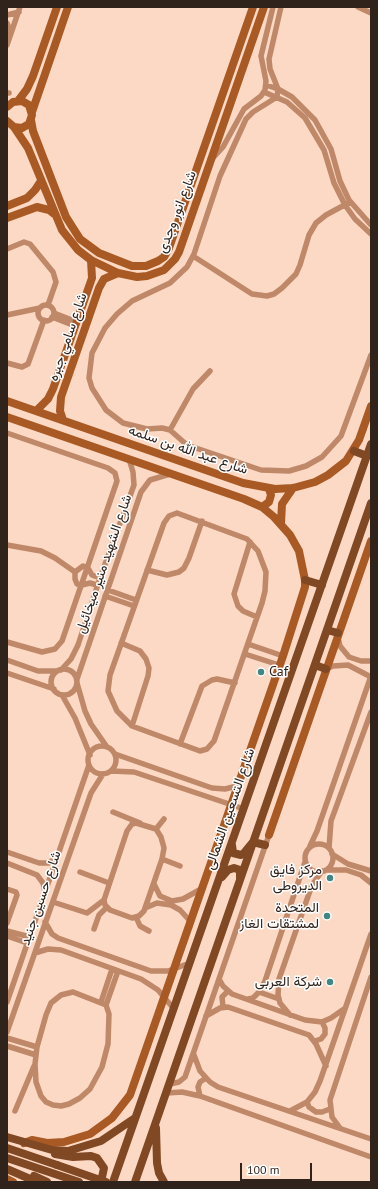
<!DOCTYPE html>
<html>
<head>
<meta charset="utf-8">
<style>
  body { margin:0 }
  #map { position:relative; width:378px; height:1189px; overflow:hidden; background:#fcd9c4; font-family:"PT Sans",sans-serif }
  canvas { display:block }
  .frame { position:absolute; inset:0; border:8px solid #30231b; pointer-events:none }
  .scale { position:absolute; left:240px; top:1163px; width:72px; height:18px; box-sizing:border-box; border:2px solid #30231b; border-top:0; padding-left:5px; font-size:12px; line-height:14px; white-space:nowrap; color:#30231b; -webkit-text-stroke:3px #fff; paint-order:stroke }
</style>
</head>
<body>
<div id="map">
<canvas width="378" height="1189"></canvas>
<div class="frame"></div>
<div class="scale">100 m</div>
</div>
<script>
const context = document.querySelector('canvas').getContext('2d');
context.lineJoin = 'round';
function toPath(rows) {
  const path = new Path2D();
  for (const r of rows) {
    if (r.length === 3) {
      path.moveTo(r[0] + r[2], r[1]);
      path.arc(r[0], r[1], r[2], 0, 2 * Math.PI);
      continue;
    }
    path.moveTo(r[0], r[1]);
    for (let i = 2; i < r.length; i += 2) path.lineTo(r[i], r[i + 1]);
  }
  return path;
}
function stroke(path, color, width, dash) {
  context.strokeStyle = color;
  context.lineWidth = width;
  context.lineCap = dash ? 'butt' : 'round';
  context.setLineDash(dash || []);
  context.stroke(path);
}
function label(font, color, halo, rows, align = 'center') {
  context.font = font + ' "PT Sans",Vazirmatn,sans-serif';
  context.lineWidth = 3;
  context.setLineDash([]);
  context.textBaseline = 'middle';
  context.strokeStyle = halo;
  context.fillStyle = color;
  for (const [text, x, y, turn = 0] of rows) {
    context.save();
    context.translate(x, y);
    context.rotate((+turn || 0) * Math.PI / 180);
    context.textAlign = isNaN(turn) ? turn : align;
    if (halo) context.strokeText(text, 0, 0);
    context.fillText(text, 0, 0);
    context.restore();
  }
}
const street = toPath([
  [281,7,269,59,270,69,278,89,277,97,253,112,246,119,220,176,194,254,187,267,170,283,132,301,117,314,105,328,92,353,89,378,92,388,106,410,123,423,147,429,162,428,170,430,187,445,261,470,289,471,306,466,322,457,341,436,371,355],
  [358,7,371,13],
  [7,15,19,12],
  [7,23,11,33],
  [7,45,20,7],
  [266,85,278,89,292,97,315,120,331,149,340,181,349,200,371,225],
  [264,92,287,102,305,118,324,150,334,183,345,205,355,219,371,234],
  [7,93,9,93],
  [212,159,223,147,244,109,261,96,265,90,266,81,261,56,273,7],
  [7,249,24,242,30,244,53,272,56,282,48,305],
  [193,256,252,294,267,296,274,294,282,288,296,274,300,265,309,235,316,223,326,215,350,202],
  [46,313,8],
  [54,313,77,322],
  [7,315,40,308],
  [52,317,75,326],
  [7,363,22,367,28,364,44,320],
  [170,430,193,389,210,371],
  [7,433,108,468,115,473,117,481,62,641,55,649,42,652,7,642],
  [177,513,247,539,258,551,266,572,265,591,262,603,214,741,207,749,200,751,132,726,117,711,108,691,110,675,164,523,169,516,177,513],
  [250,542,234,594,238,606,243,611,257,617],
  [7,545,41,551,55,558,75,572],
  [147,570,167,575,179,572,184,568,189,558,202,521],
  [97,585,90,583,82,585,77,584,75,579,75,572,83,566,88,568,92,575,100,578],
  [108,590,136,600],
  [105,596,134,606],
  [338,638,340,646,349,657,361,661,371,661],
  [121,643,140,651,146,659,149,668,148,676,132,726],
  [248,644,283,656],
  [245,654,279,665],
  [7,660,38,671,57,671],
  [326,669,333,666,348,665,371,677],
  [64,682,13],
  [61,670,71,659,78,645,100,578,134,485,133,472,129,459],
  [7,673,54,689],
  [77,679,141,492,150,480,170,474],
  [77,683,85,711,91,724,107,747],
  [62,695,75,718,90,755],
  [180,744,202,686,212,680,217,679,235,683],
  [102,760,14],
  [115,754,212,788,225,789,237,786],
  [111,771,134,772,244,809],
  [113,812,140,823],
  [136,823,156,829,161,837,164,848,162,859,144,911,139,916,132,918,110,910,105,905,104,900,127,831,132,824,136,823],
  [156,829,164,819],
  [319,858,14],
  [310,846,317,831,371,676],
  [329,848,331,821,371,712],
  [7,852,39,863,49,863,57,857],
  [332,854,348,864,371,871],
  [162,859,180,866],
  [7,863,37,875,43,883,45,892],
  [326,870,346,870,361,875,371,883],
  [80,872,109,883],
  [154,884,160,896,172,901,183,899,201,889],
  [7,889,16,892,17,895,7,923],
  [53,902,87,913,104,900],
  [145,908,157,903,171,905,180,910,190,921],
  [136,917,140,926,149,931],
  [45,922,52,934,58,938,151,971,168,971,190,963],
  [94,929,99,915,107,907],
  [7,931,30,937],
  [7,936,27,943],
  [35,953,48,949,61,950,141,979,158,990,174,1009],
  [219,979,223,986,232,994,305,1020,322,1022,331,1018,344,1009],
  [73,992,106,1005,109,1014,108,1044,102,1067,90,1089,80,1098,69,1104,61,1106,53,1105,46,1102,41,1096,36,1082,35,1064,37,1047,46,1015,51,1003,61,995,73,992],
  [259,992,279,999],
  [248,999,253,998,259,992,265,981,305,862],
  [7,1002,89,765],
  [101,1002,112,969],
  [106,1005,118,971],
  [223,1007,222,997,228,991],
  [290,1015,280,1003,278,995,279,979,312,885,322,871],
  [206,1016,220,1008,228,1007,309,1035,316,1044,326,1066],
  [7,1032,91,793,103,774],
  [7,1038,37,1047],
  [315,1041,321,1039,325,1034,325,1028,322,1022],
  [7,1046,36,1055],
  [194,1055,200,1071,210,1082,218,1087,371,1139],
  [170,1084,179,1082,185,1077,269,835],
  [167,1093,182,1092,200,1096,371,1157],
  [200,1096,198,1087,200,1082,206,1078],
  [307,1102,309,1107,316,1112,322,1112,330,1109],
  [15,1111,34,1066],
  [290,1111,307,1102,315,1092,320,1081,371,934],
  [340,1128,332,1117,330,1100,371,977]
]);
const secondary = toPath([
  [18,101,27,89,33,76,57,7],
  [7,107,13,102,22,101,29,105,32,115,29,124,22,128,14,127,7,121],
  [32,112,68,7],
  [31,120,33,131,66,217,80,239,99,253,132,266,146,266,158,261,164,257,169,248,253,7],
  [14,127,28,148,62,230,78,250,91,260,118,273,137,277,147,276,164,270,175,259,179,252,264,7],
  [7,206,27,198,35,190,41,181],
  [7,218,37,207,49,210,54,214],
  [7,401,243,483,275,489,293,488,315,482,328,475,346,461,359,440,371,406],
  [36,411,48,399,53,389,92,278,91,260],
  [7,417,244,499,262,507,274,517,290,535,299,551,305,580,305,587,283,656,130,1095,112,1118,90,1134,64,1142,47,1143,32,1140,24,1143],
  [63,420,60,411,61,397,99,288,104,279,118,273],
  [262,507,269,502,271,495,269,489],
  [281,523,282,504,293,488],
  [269,835,371,541],
  [7,1179,13,1182]
]);
const primary = toPath([
  [354,451,367,456],
  [305,580,322,585],
  [327,630,338,633],
  [315,665,326,669],
  [232,845,233,853,241,855,244,853,253,842,265,845],
  [222,877,228,870,234,868,240,870,240,878],
  [156,1128,157,1163,159,1173,164,1182],
  [7,1137,52,1150,68,1151,101,1141,135,1118],
  [7,1148,57,1165],
  [55,1154,73,1157,91,1156,97,1158,104,1168,101,1182],
  [7,1158,79,1182],
  [7,1169,37,1182],
  [34,1176,47,1182],
  [113,1182,371,444],
  [135,1182,371,503]
]);
const primaryBridge = toPath([
  [57,1165,106,1182]
]);
const markers = [
  [261,672,4,"#408783"],
  [330,878,4,"#408783"],
  [327,916,4,"#408783"],
  [330,982,4,"#408783"]
];
const streetNames = [
  ["شارع انور وجدى",177,212,-69],
  ["شارع سامي جبره",68,337,-71],
  ["شارع عبد الله بن سلمه",188,450,19],
  ["شارع الشهيد منير ميخائيل",104,564,-71],
  ["شارع التسعين الشمالى",230,809,-71],
  ["شارع حسين جنيد",41,898,-71]
];
const poiNames = [
  ["Caf",269,672,"left"],
  ["مركز فايق",322,870],
  ["الديروطى",322,886],
  ["المتحدة",319,908],
  ["لمشتقات الغاز",319,924],
  ["شركة العربى",322,982]
];
stroke(street, '#bf8868', 5.5);
stroke(secondary, '#a95a24', 8);
stroke(primary, '#814824', 8);
stroke(primaryBridge, '#814824', 8);
for (const [x, y, r, color] of markers) {
  const dot = new Path2D();
  dot.arc(x, y, r, 0, 2 * Math.PI);
  context.fillStyle = color;
  context.fill(dot);
  stroke(dot, '#fff', 1.5);
}
label('14px', '#30231b', '#fff', streetNames);
label('14px', '#30231b', '#fff', poiNames, 'right');
</script>
</body>
</html>
